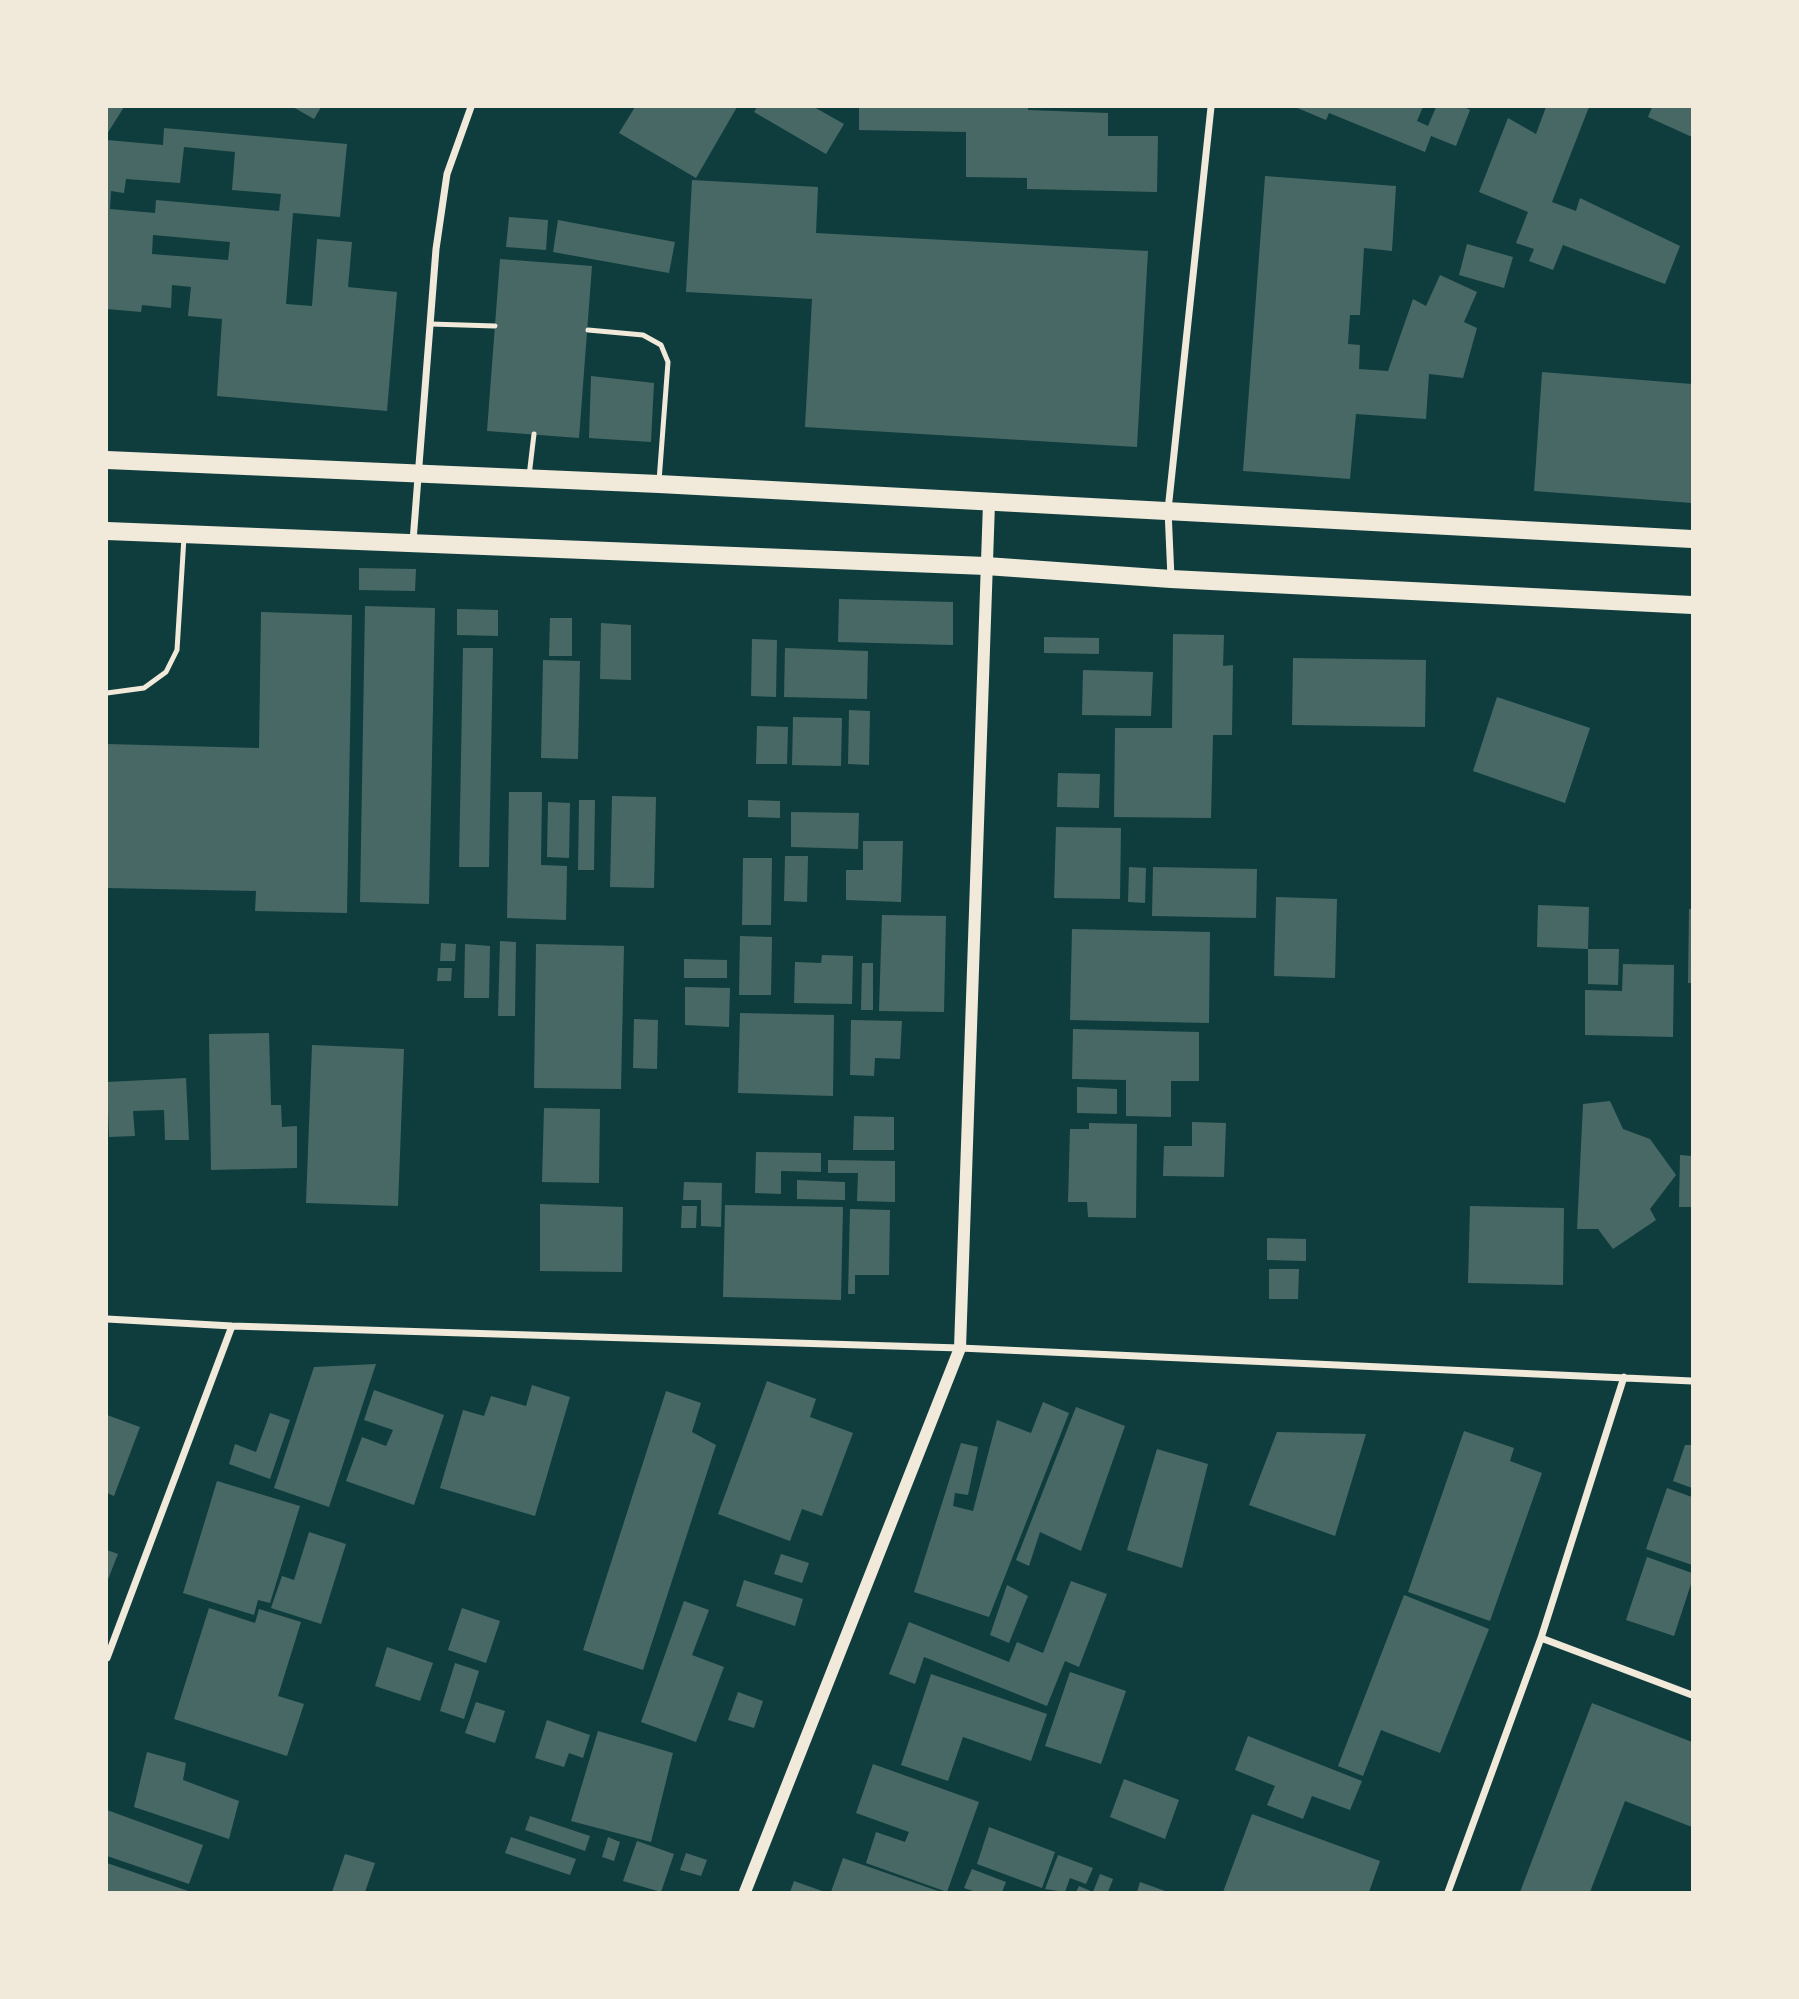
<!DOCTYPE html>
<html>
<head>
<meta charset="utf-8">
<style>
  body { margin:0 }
  #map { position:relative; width:1799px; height:1999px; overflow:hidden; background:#0f3d3e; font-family:"IBM Plex Sans",sans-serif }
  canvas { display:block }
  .frame { position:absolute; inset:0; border:108px solid #f1e9da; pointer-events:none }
</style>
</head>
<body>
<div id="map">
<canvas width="1799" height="1999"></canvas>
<div class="frame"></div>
</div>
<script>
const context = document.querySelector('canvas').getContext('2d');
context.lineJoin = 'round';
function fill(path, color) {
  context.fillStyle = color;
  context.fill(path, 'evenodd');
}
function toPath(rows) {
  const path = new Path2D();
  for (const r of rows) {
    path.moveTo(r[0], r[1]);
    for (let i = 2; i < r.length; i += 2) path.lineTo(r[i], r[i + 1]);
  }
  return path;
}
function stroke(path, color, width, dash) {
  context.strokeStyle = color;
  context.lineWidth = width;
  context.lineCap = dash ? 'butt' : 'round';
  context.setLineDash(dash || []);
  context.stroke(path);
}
const building = toPath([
  [107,107,124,107,107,134],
  [293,107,321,107,314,119],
  [635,107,737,107,696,178,619,133],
  [757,107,814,107,844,124,826,154,754,112],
  [859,107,1028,107,1028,110,1108,113,1108,136,1158,136,1157,192,1027,189,1027,178,966,177,966,132,859,130],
  [1295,107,1423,107,1417,121,1428,126,1436,107,1464,107,1470,110,1456,146,1431,136,1425,152,1329,113,1326,120],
  [1546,107,1589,107,1552,202,1576,211,1580,198,1680,246,1665,284,1563,245,1553,270,1529,261,1534,249,1516,243,1528,212,1479,192,1508,118,1536,134],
  [1652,107,1692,107,1692,137,1648,117],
  [164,128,347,144,340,217,293,213,286,304,312,306,317,239,352,242,348,287,397,292,387,411,217,396,222,319,188,316,191,287,172,285,171,308,142,305,141,312,107,309,107,140,163,145],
  [184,147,235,152,232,190,281,194,279,211,156,200,155,213,110,209,111,191,124,193,126,179,180,183],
  [153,235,230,242,228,260,152,254],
  [1265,176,1396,186,1392,251,1364,248,1360,315,1350,315,1348,344,1360,345,1359,369,1388,371,1413,299,1426,306,1440,275,1477,292,1464,322,1477,328,1463,378,1429,374,1426,419,1356,414,1350,479,1243,471],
  [692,180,818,187,816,233,1148,251,1137,447,805,427,812,299,686,292],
  [509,217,548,220,546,250,506,247],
  [558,220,675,242,669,273,553,252],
  [1467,244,1513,257,1504,288,1459,275],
  [500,259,592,266,579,438,487,431],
  [1542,372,1692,384,1692,503,1534,491],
  [591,376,654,383,651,442,589,438],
  [359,568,416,569,415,591,359,590],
  [839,599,953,602,953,645,838,642],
  [365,606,435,608,429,904,360,902],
  [457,609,498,610,498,636,457,635],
  [261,612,352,615,347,913,255,911,256,891,107,888,107,744,259,748],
  [550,618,572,618,572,656,549,656],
  [601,623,631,625,631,680,600,679],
  [1173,634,1224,635,1223,666,1233,665,1232,735,1213,735,1211,818,1114,817,1115,728,1172,728],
  [1044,637,1099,638,1099,654,1044,653],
  [752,639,777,640,776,697,751,696],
  [463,648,493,648,489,867,459,867],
  [785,648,868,651,867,699,784,697],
  [1293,658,1426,660,1425,727,1292,725],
  [543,660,580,661,578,759,541,758],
  [1083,670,1153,672,1151,716,1082,715],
  [1497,697,1590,728,1565,803,1473,771],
  [849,710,870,711,869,765,848,764],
  [793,717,842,718,841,766,792,765],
  [757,726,788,727,787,764,756,764],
  [1058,773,1100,774,1099,808,1057,807],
  [509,792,542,792,541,865,567,866,566,920,507,918],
  [612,796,656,797,654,888,610,887],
  [579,800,595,800,594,870,578,870],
  [748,800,780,801,780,818,748,817],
  [548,802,570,803,569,858,547,857],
  [791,812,859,813,858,849,791,847],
  [1056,827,1121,828,1120,899,1054,898],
  [863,841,903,841,901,902,846,900,846,870,863,870],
  [785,856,808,856,807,902,784,901],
  [743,858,772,858,771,925,742,925],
  [1129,867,1146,868,1145,903,1128,902],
  [1153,867,1257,869,1256,918,1152,916],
  [1276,897,1337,899,1335,978,1274,976],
  [1538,905,1589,907,1588,949,1537,947],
  [1689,909,1692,909,1692,983,1688,983],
  [882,915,946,916,944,1012,879,1011],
  [1072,929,1210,932,1209,1023,1070,1020],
  [740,936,772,937,771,995,739,995],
  [500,941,516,942,515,1016,498,1016],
  [441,943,456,944,455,961,440,961],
  [465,944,490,946,489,998,464,998],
  [536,944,624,946,621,1089,534,1088],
  [1588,949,1619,949,1618,985,1588,984],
  [822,955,853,956,852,1004,794,1003,795,962,821,963],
  [684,959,727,960,727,978,684,978],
  [862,963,873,963,873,1010,861,1010],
  [1623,964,1674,965,1673,1037,1585,1035,1585,990,1622,991],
  [438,968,452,968,451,981,437,981],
  [685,987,730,988,729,1027,685,1025],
  [740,1013,834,1015,833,1096,738,1093],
  [634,1019,658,1020,657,1069,633,1068],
  [851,1020,902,1021,900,1059,875,1058,874,1076,850,1075],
  [1073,1029,1199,1032,1199,1081,1171,1081,1171,1117,1126,1116,1126,1080,1072,1079],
  [269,1033,271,1105,281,1105,282,1127,297,1126,297,1168,211,1170,209,1034],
  [312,1045,404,1049,398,1206,306,1203],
  [186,1078,189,1140,165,1140,164,1110,133,1111,135,1136,109,1137,107,1082],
  [1077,1087,1117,1089,1117,1114,1077,1113],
  [1610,1101,1623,1129,1650,1139,1676,1175,1650,1209,1656,1220,1613,1249,1598,1229,1577,1229,1583,1104],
  [544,1108,600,1109,599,1183,542,1182],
  [854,1116,894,1117,894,1150,853,1150],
  [1192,1122,1226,1123,1224,1177,1163,1176,1164,1146,1192,1146],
  [1089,1123,1137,1124,1136,1218,1088,1217,1087,1202,1068,1202,1070,1129,1089,1129],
  [756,1152,821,1153,821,1172,781,1171,781,1194,755,1193],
  [1680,1155,1692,1156,1692,1207,1679,1207],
  [828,1160,895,1161,895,1202,857,1201,858,1173,828,1173],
  [797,1180,845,1182,845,1200,797,1199],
  [684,1182,722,1183,721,1227,701,1226,701,1200,683,1200],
  [540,1204,623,1207,622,1272,540,1271],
  [725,1205,843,1207,841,1300,723,1297],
  [682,1206,697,1206,696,1228,681,1228],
  [1470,1206,1564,1208,1563,1285,1468,1283],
  [850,1209,890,1210,889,1275,855,1275,855,1294,848,1294],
  [1267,1238,1306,1239,1306,1261,1267,1260],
  [1269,1269,1299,1269,1298,1299,1269,1299],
  [376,1364,329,1507,274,1488,314,1367],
  [767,1381,816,1399,810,1417,853,1433,822,1516,802,1509,790,1541,718,1514],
  [532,1385,570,1397,535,1516,440,1488,463,1410,484,1416,491,1396,526,1406],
  [374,1390,444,1415,414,1505,346,1481,362,1437,386,1446,393,1430,364,1420],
  [666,1391,701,1403,692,1432,716,1445,643,1670,583,1650],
  [1043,1402,1069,1413,989,1617,914,1592,961,1443,978,1447,968,1495,955,1493,953,1506,973,1511,997,1420,1031,1433],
  [1076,1407,1125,1426,1081,1551,1040,1532,1029,1566,1016,1560],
  [270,1413,290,1420,270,1479,229,1464,235,1444,256,1452],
  [107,1415,140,1427,114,1496,107,1493],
  [1464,1431,1514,1448,1510,1461,1542,1473,1490,1621,1408,1592],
  [1277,1432,1366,1434,1335,1536,1249,1505],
  [1685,1445,1692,1445,1692,1488,1673,1481],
  [1157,1449,1208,1464,1182,1568,1127,1550],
  [217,1481,300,1506,270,1603,258,1600,254,1615,183,1593],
  [1667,1488,1692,1497,1692,1565,1646,1549],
  [309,1532,346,1544,321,1624,271,1608,282,1576,294,1580],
  [107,1550,118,1554,107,1582],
  [781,1554,809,1563,802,1583,774,1574],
  [1647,1557,1692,1573,1692,1581,1674,1636,1626,1620],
  [744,1580,803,1599,795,1626,736,1606],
  [1071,1581,1107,1594,1079,1667,1065,1661,1047,1706,924,1657,915,1684,889,1674,909,1622,1009,1662,1017,1642,1043,1653],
  [1007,1585,1028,1596,1009,1643,990,1635],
  [1404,1595,1489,1629,1440,1753,1381,1730,1363,1776,1338,1766],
  [684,1601,709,1610,692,1655,724,1667,696,1742,641,1722],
  [209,1608,255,1623,259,1609,301,1622,278,1696,304,1704,287,1756,174,1719],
  [462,1608,500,1621,486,1663,448,1650],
  [387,1647,433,1663,420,1701,375,1686],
  [455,1663,479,1671,464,1719,440,1711],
  [1070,1672,1126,1691,1101,1764,1045,1746],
  [931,1674,1047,1714,1031,1761,963,1737,948,1781,901,1765],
  [738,1692,763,1701,754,1728,728,1720],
  [476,1702,505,1711,495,1743,465,1733],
  [1592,1703,1692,1742,1692,1827,1625,1801,1590,1892,1520,1892],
  [547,1720,590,1735,583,1758,569,1753,564,1767,535,1758],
  [598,1731,673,1753,651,1842,571,1821],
  [1248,1736,1362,1781,1350,1810,1312,1796,1303,1819,1267,1805,1275,1786,1235,1770],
  [147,1752,186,1763,183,1780,239,1801,229,1839,134,1807],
  [873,1764,979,1802,947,1892,866,1863,876,1832,905,1842,909,1832,856,1813],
  [1124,1779,1179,1800,1165,1839,1110,1817],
  [107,1810,203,1845,189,1884,107,1856],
  [1252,1814,1380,1861,1369,1892,1223,1892],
  [530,1816,590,1836,585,1851,525,1830],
  [989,1827,1055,1852,1042,1888,977,1864],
  [511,1837,576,1859,570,1875,505,1853],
  [608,1837,620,1842,614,1861,602,1857],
  [637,1841,674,1854,661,1892,623,1881],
  [686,1853,707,1860,701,1876,680,1870],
  [345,1854,375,1863,365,1892,332,1892],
  [1058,1855,1093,1868,1086,1884,1070,1878,1065,1892,1045,1889],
  [843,1858,941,1892,831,1892],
  [107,1863,191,1892,107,1892],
  [972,1869,1006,1882,1002,1892,976,1892,964,1888],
  [1100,1874,1113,1879,1108,1892,1076,1892,1079,1886,1093,1892],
  [794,1881,825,1892,790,1892],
  [1140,1882,1168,1892,1137,1892]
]);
const service = toPath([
  [430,324,495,326],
  [588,330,643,335,661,345,668,362,659,481],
  [529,476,534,434],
  [107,693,144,688,166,672,177,650,184,537]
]);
const minor = toPath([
  [413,541,436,249,447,174,471,107],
  [1171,578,1168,510,1211,107],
  [107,1319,232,1326,960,1348,1692,1381],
  [1541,1638,1692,1695],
  [107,1658,232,1326],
  [1448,1892,1541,1638,1624,1377]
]);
const tertiary = toPath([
  [745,1892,960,1348,989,503]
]);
const primary = toPath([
  [107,460,659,484,1692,539],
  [107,531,986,566,1171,579,1692,605]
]);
fill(building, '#486865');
stroke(service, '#f1e9da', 5);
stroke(minor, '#f1e9da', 7);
stroke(tertiary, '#f1e9da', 12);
stroke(primary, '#f1e9da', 18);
</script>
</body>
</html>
